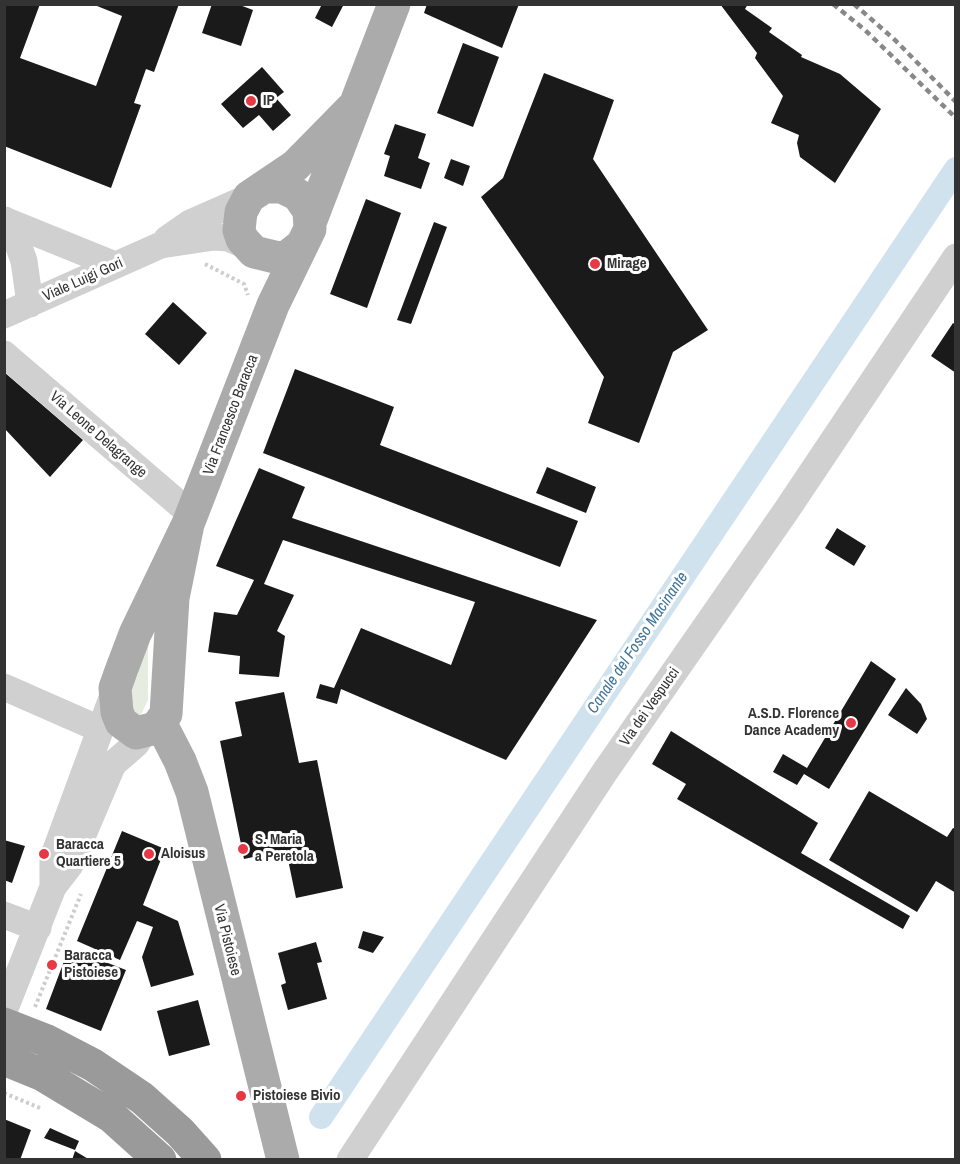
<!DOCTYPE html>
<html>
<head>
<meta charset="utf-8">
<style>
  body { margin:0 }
  #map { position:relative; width:960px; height:1164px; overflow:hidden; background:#fff; font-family:"Archivo Narrow",sans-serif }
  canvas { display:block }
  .frame { position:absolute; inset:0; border:6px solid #333; pointer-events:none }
</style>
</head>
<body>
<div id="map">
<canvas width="960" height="1164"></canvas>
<div class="frame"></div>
</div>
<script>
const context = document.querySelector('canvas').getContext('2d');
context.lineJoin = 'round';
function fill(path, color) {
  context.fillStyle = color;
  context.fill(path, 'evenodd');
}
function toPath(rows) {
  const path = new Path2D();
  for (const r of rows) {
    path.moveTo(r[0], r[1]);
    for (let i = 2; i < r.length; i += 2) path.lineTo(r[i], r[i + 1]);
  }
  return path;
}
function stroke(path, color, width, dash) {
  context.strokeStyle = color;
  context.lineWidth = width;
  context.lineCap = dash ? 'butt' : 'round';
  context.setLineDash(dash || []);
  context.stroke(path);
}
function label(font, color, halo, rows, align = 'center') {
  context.font = font + ' "Archivo Narrow",sans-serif';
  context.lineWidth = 6;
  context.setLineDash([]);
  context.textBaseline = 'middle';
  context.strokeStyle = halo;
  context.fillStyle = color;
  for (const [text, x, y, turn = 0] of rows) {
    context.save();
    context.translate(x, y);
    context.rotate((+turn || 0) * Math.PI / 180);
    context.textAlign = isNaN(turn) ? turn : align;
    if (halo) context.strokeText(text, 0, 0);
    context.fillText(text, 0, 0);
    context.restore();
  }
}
const green = toPath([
  [148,638,148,700,140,717,123,701]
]);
const canal = toPath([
  [321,1117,956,169]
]);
const building = toPath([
  [4,4,40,4,20,58,96,86,122,16,92,4,179,4,154,72,146,69,134,103,141,105,111,188,4,146],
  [212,4,237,4,253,10,241,46,202,33],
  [322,4,344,4,332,27,315,18],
  [427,4,519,4,502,48,424,13],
  [720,4,748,4,745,9,772,28,769,32,802,55,801,57,840,74,881,109,835,183,800,157,797,143,799,135,771,123,783,96,755,58,757,53],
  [463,43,499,57,473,127,437,113],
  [262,67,284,92,276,98,291,115,273,131,259,115,243,128,221,104],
  [544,73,614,100,593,159,708,330,673,352,639,443,588,423,604,377,481,197,503,178],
  [395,124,426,134,418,158,430,163,421,189,384,176,390,156,384,154],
  [451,159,470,166,463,186,444,178],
  [366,199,401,213,367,308,330,294],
  [434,222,447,227,411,324,397,320],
  [173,302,207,333,179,365,145,334],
  [953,323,956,325,956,373,931,356],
  [295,369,394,407,380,445,578,521,560,567,263,453],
  [4,372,83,440,50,477,4,428],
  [547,467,596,487,586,513,536,493],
  [259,468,305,487,292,518,597,620,506,760,341,689,337,704,316,698,320,684,334,688,361,628,451,665,475,602,283,540,264,584,294,595,277,631,285,636,279,677,239,674,240,656,208,652,214,612,237,615,254,580,216,566],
  [837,528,866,546,854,566,825,548],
  [871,661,896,679,829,789,804,774,797,785,773,772,783,754,807,768],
  [906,688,921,704,927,719,917,734,888,715],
  [284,692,299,763,317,760,343,888,296,898,286,850,244,859,220,741,242,736,235,702],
  [671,731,818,823,801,853,910,916,903,929,677,799,686,784,652,764],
  [869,791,947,837,953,828,956,829,956,893,936,881,917,912,829,860],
  [122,831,165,849,143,905,178,921,194,975,151,987,142,957,153,927,137,921,120,960,77,941],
  [4,840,25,846,12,883,4,880],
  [363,931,384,937,373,953,358,948],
  [316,942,322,962,317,963,327,999,288,1010,281,985,286,983,278,953],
  [69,948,126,970,101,1031,46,1009],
  [198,1000,210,1045,169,1056,157,1011],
  [4,1119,31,1130,20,1160,4,1160],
  [50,1128,79,1141,75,1150,44,1138],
  [75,1151,90,1160,72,1160]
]);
const path = toPath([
  [205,264,244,284,248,295],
  [35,1007,81,894],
  [4,1093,40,1108]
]);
const minor = toPath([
  [4,220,115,265],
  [5,220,14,233,24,261,30,304],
  [167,239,190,223,249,197],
  [4,315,161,245,214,237,228,238,247,246],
  [4,354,192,515],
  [4,687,88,724],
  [53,887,53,858,115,690],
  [4,915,38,928],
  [4,1011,53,887,70,865,113,764,136,744,143,733],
  [350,1160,604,773,786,511,956,257]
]);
const major = toPath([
  [311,220,394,4],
  [302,245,288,256,279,258,254,252,242,239,239,230,241,212,249,197,295,166,352,108],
  [188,524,173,598,166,714,156,728,136,733,121,722,117,712,115,688,121,671,135,634,188,524,273,305,310,229,309,211,298,195,282,187,264,187],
  [161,724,180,761,192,792,283,1160]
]);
const rail = toPath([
  [833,4,865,30,956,118],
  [854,4,895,40,956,102]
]);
const highwayBridge = toPath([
  [4,1024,45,1040,93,1065,142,1098,180,1132,205,1160],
  [4,1059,43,1075,111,1116,160,1160]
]);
const markers = [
  [251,101,6,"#e63946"],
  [595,264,6,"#e63946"],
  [851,723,6,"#e63946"],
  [243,849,6,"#e63946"],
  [44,854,6,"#e63946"],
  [149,854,6,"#e63946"],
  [52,965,6,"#e63946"],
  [241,1096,6,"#e63946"]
];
const poiNames = [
  ["IP",263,101],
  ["Mirage",607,264],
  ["A.S.D. Florence",839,714,"right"],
  ["Dance Academy",839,731,"right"],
  ["S. Maria",255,840],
  ["a Peretola",255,857],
  ["Baracca",56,845],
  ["Quartiere 5",56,862],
  ["Aloisus",161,854],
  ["Baracca",64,956],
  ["Pistoiese",64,973],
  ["Pistoiese Bivio",253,1096]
];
const streetNames = [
  ["Viale Luigi Gori",83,280,-24],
  ["Via Francesco Baracca",231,415,-69],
  ["Via Leone Delagrange",98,435,41],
  ["Via dei Vespucci",650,707,-55],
  ["Via Pistoiese",227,940,76]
];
const waterNames = [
  ["Canale del Fosso Macinante",638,643,-56]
];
fill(green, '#e6ecdf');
stroke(canal, '#cfe2ee', 24);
fill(building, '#1a1a1a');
stroke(path, '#cdcdcd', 4, [3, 3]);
stroke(minor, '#d0d0d0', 27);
stroke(major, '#ababab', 33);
stroke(rail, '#888', 4.5, [6, 4.5]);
stroke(highwayBridge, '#9a9a9a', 33);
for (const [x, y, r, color] of markers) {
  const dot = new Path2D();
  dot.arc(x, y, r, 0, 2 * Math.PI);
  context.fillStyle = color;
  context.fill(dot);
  stroke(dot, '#fff', 2);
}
label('bold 15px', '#333', '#fff', poiNames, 'left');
label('15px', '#333', '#fff', streetNames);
label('italic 16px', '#3f7597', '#fff', waterNames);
</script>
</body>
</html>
